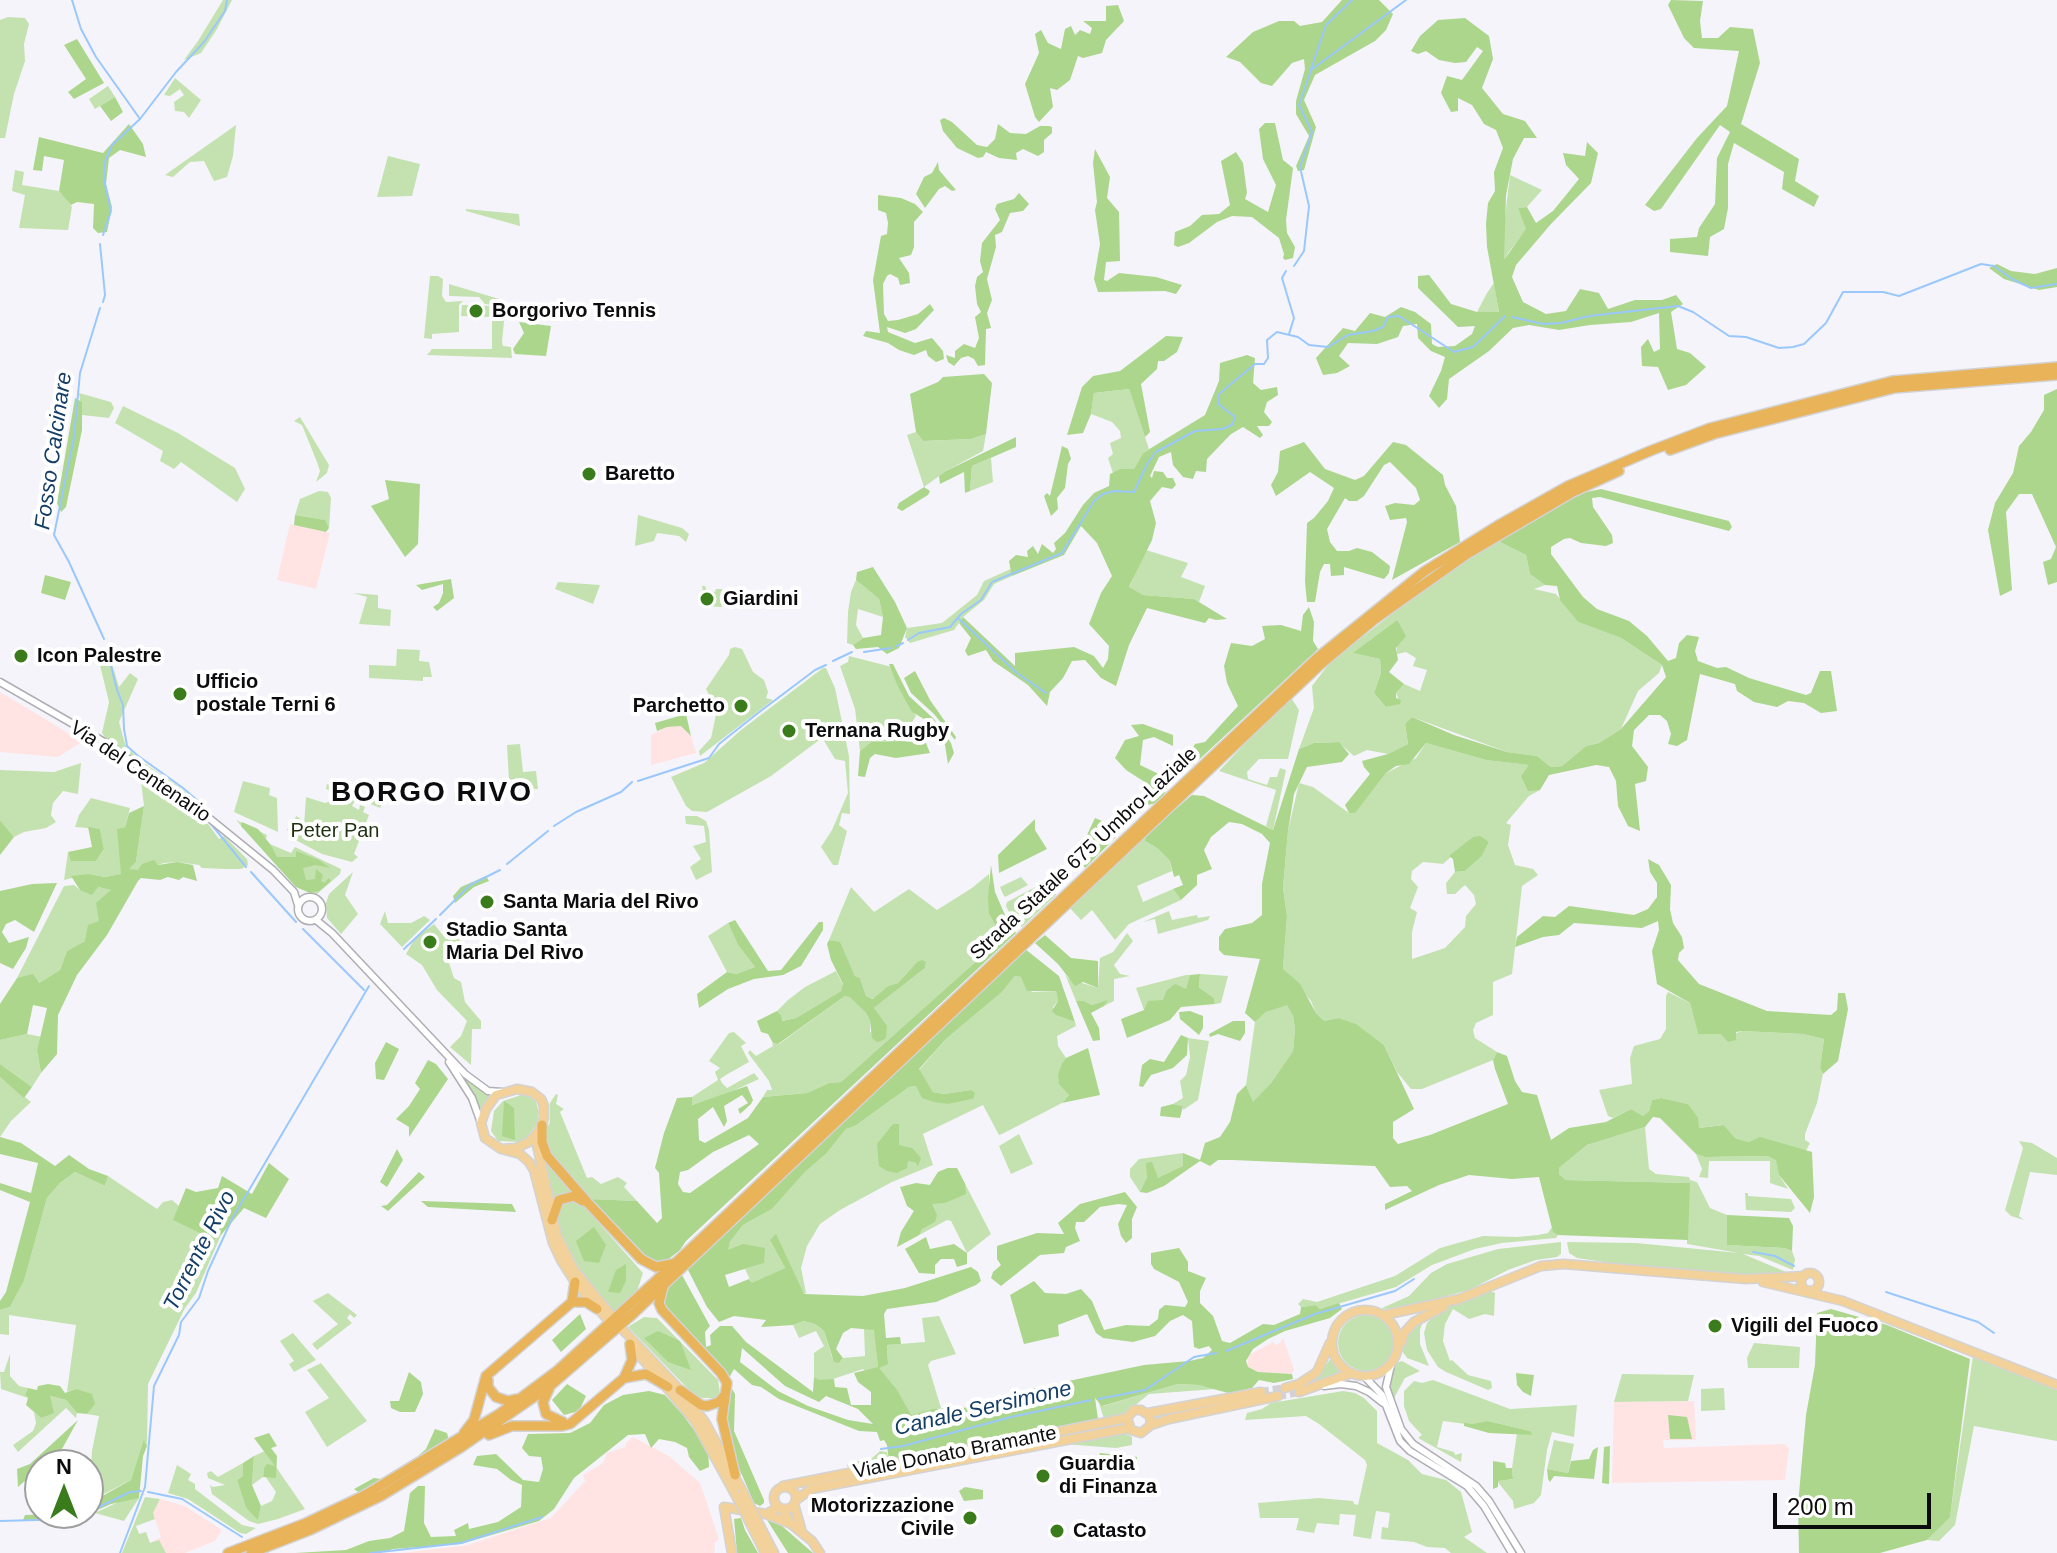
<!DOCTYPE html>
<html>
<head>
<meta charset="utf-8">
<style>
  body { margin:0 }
  #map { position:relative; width:2057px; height:1553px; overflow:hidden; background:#f5f4fb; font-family:Arial,sans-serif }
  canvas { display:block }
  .north { position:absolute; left:24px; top:1449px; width:80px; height:80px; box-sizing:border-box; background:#fff; border:2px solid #9e9e9f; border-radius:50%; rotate:0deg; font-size:22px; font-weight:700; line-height:32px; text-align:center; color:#0c0c0e }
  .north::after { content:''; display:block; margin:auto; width:28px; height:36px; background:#3a7c1c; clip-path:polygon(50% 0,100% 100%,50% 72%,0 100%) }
  .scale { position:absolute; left:1773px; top:1493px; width:158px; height:36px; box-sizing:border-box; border:4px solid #0c0c0e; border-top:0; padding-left:10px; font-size:24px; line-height:28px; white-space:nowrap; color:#0c0c0e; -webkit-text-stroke:6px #fff; paint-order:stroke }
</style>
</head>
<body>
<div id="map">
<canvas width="2057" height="1553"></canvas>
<div class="north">N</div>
<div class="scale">200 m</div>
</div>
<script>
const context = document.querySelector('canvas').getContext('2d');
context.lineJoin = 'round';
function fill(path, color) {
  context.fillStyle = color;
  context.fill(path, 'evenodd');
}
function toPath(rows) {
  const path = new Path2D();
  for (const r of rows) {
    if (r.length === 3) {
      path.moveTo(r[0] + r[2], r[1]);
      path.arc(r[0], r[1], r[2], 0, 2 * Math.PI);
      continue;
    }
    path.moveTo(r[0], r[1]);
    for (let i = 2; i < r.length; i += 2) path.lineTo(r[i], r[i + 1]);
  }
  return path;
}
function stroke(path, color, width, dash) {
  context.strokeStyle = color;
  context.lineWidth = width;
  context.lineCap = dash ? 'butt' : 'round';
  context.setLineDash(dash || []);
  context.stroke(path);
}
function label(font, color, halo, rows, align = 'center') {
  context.font = font + ' Arial,sans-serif';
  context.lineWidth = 8;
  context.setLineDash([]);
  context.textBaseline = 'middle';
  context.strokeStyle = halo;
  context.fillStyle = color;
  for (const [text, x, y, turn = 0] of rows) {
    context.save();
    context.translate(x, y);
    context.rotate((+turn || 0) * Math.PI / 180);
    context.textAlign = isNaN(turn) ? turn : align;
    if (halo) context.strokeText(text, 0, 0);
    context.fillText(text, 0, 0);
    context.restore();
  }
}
const industrial = toPath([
  [290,524,330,533,316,589,277,580],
  [0,692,42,717,82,742,58,757,0,752],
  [681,726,691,736,696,753,651,765,651,735,667,727],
  [1283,1338,1294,1369,1292,1374,1258,1372,1247,1367,1249,1355,1273,1342,1275,1345,1280,1343],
  [1694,1401,1696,1440,1663,1440,1664,1448,1784,1444,1789,1448,1785,1480,1612,1483,1614,1402],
  [633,1437,669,1456,700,1483,719,1539,715,1543,714,1553,402,1553,468,1545,551,1518,585,1481,583,1475,603,1463,607,1453,625,1447,626,1443],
  [160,1499,185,1506,222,1530,215,1541,185,1553,166,1553,150,1543,161,1537,153,1513]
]);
const green = toPath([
  [223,0,232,0,217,29,201,53,184,60,198,41],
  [8,17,25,18,29,24,24,44,25,61,14,94,5,138,0,138,0,20],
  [175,78,201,100,189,118,184,112,175,111,174,102,184,95,180,89,170,96,164,95],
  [108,86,115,97,95,109,89,99],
  [236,125,233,156,227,177,214,181,204,161,190,162,173,177,165,175],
  [388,156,420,164,412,196,377,197],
  [15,170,24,172,22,185,59,191,66,198,72,207,68,230,19,228,25,195,12,191],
  [1510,175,1542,190,1527,207,1518,208,1527,229,1508,253,1504,262,1503,234],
  [466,209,519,214,520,226,466,211],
  [430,276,438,276,443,279,442,296,446,302,463,301,459,305,459,332,432,334,432,339,424,338],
  [1494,283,1499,313,1477,312,1487,293],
  [449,284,506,301,502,342,503,346,511,347,512,358,427,355,432,349,492,349,492,305,485,304,479,297,449,296],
  [462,305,491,306,491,317,461,316],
  [1129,389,1149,449,1143,453,1134,469,1120,469,1113,473,1108,458,1113,454,1110,443,1121,438,1120,431,1112,422,1091,414,1094,393],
  [79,393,111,402,114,408,109,418,82,415],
  [123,406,178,433,235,468,245,489,237,502,181,462,174,469,160,461,163,451,115,423],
  [300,417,329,465,327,473,316,482,320,471,317,462,302,425,294,421],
  [916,432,923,441,971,439,986,434,983,451,946,471,924,487,907,435],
  [991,458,993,482,970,491,972,466],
  [319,491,328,492,331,498,329,528,324,520,295,515,300,499],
  [638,515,682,528,689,534,686,542,679,536,657,533,654,541,635,546],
  [1503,536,1500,542,1526,555,1530,574,1545,585,1534,589,1556,594,1578,622,1621,638,1662,665,1659,673,1638,691,1621,729,1599,743,1586,746,1562,766,1551,767,1537,756,1507,752,1412,717,1405,725,1408,744,1388,754,1367,750,1354,756,1338,742,1314,743,1299,749,1314,708,1312,686,1331,661,1435,581],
  [1397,620,1397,654,1406,652,1416,658,1413,666,1427,670,1420,691,1404,684,1396,693,1400,703,1386,707,1374,693,1381,673,1380,659,1354,653],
  [1146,550,1188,563,1181,577,1205,586,1199,602,1194,599,1143,595,1129,588],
  [1013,568,1012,576,994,584,984,600,963,617,954,630,910,643,905,637,907,628,942,623,977,595,984,581],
  [856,580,879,599,883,617,858,609,856,625,863,638,853,645,847,643,848,612,851,592],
  [558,582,600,585,593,604,555,589],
  [702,586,705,586,707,591,715,592,716,589,722,589,722,607,705,606],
  [353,593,378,595,378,608,391,610,390,626,359,624,367,597],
  [735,647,742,649,753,672,764,680,768,692,766,698,773,700,700,756,699,751,711,738,717,710,706,689,729,655,730,649],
  [99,648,111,651,110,657,119,687,130,673,138,679,119,722,125,744,137,758,182,789,199,806,107,740,102,733,109,702,98,657],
  [397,649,420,650,419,661,429,662,432,677,423,677,423,681,369,678,369,665,396,666],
  [849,656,892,667,898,687,916,716,900,741,871,742,860,751,855,709,840,666,848,662],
  [823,668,826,668,835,688,849,756,850,814,842,813,839,825,847,831,838,865,833,865,821,847,832,830,848,793,845,761,835,759,823,739,826,735,771,776,707,812,692,811,686,806,671,777,704,763,741,730],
  [1290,696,1299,710,1288,759,1259,759,1247,772,1248,779,1267,785,1270,777,1277,777,1280,768,1286,770,1273,830,1266,826,1276,790,1219,771],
  [1426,743,1486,760,1530,765,1521,776,1540,790,1529,796,1506,823,1511,825,1508,845,1515,865,1533,869,1538,875,1522,886,1512,974,1493,982,1493,1015,1476,1023,1473,1030,1475,1038,1497,1052,1493,1060,1422,1089,1411,1089,1397,1072,1384,1045,1355,1024,1339,1018,1324,1021,1316,1013,1311,1001,1283,969,1287,916,1283,888,1288,831,1299,783,1313,787,1349,813,1354,813,1386,773,1416,758],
  [1473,837,1489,842,1482,856,1465,871,1455,872,1446,883,1447,894,1455,894,1465,885,1474,895,1476,904,1466,916,1465,927,1445,948,1412,959,1412,932,1417,912,1410,908,1418,887,1411,879,1412,871,1423,862,1443,864],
  [520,744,523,772,536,771,538,789,519,790,518,779,509,780,507,745],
  [81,763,78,794,63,791,53,803,51,815,56,822,46,828,24,832,14,837,0,820,0,770,54,772],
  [141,781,147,781,197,819,208,824,219,839,224,836,247,859,248,865,241,869,225,869,202,868,199,865,177,862,164,863,138,871,128,869,136,862,144,806],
  [243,781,270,788,269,795,277,798,278,832,234,812],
  [327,784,340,789,339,795,347,794,354,787,363,790,359,799,356,799,352,806,359,810,360,805,365,807,363,812,369,815,354,854,358,857,352,862,322,854,292,838,287,829,293,826,296,816,301,819,304,825,306,797,325,803,335,800,338,794,326,789],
  [368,785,385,793,380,808,363,801],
  [91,798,130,808,125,827,118,829,122,874,105,877,89,874,64,880,68,852,72,861,96,861,104,849,100,829,75,827,79,815],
  [685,816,697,816,706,821,709,830,712,872,696,880,690,867,701,859,693,846,706,842,704,826,686,824],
  [236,820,267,835,265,842,291,853,295,847,341,869,340,874,317,894,296,887],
  [1146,834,1145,841,1157,848,1170,861,1172,871,1137,886,1143,902,1173,889,1181,900,1129,924,1115,940,1092,910,1081,920,1069,907],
  [353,872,345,895,358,914,341,934,327,918,326,903,329,894],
  [989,874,989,914,999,932,992,936,991,948,841,1082,829,1083,807,1093,763,1097,767,1090,772,1090,769,1081,748,1053,750,1050,756,1056,773,1046,772,1043,779,1044,845,996,850,996,866,1013,870,1021,870,1033,881,1021,874,1008,925,968,926,962,917,962,898,983,888,986,874,999,866,996,860,978,855,976,840,943,829,940,851,887,874,912,909,889,937,910,972,888],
  [1021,877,1028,885,1005,897,1003,894,1000,887],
  [1045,882,1050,885,1056,895,1022,927,1013,920,1006,906,1007,902],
  [74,885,80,890,98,887,112,890,99,921,85,941,67,951,60,970,39,983,17,978,64,886],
  [385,911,388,923,411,923,424,916,430,920,402,947,380,924],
  [1169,911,1172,920,1197,915,1198,918,1210,916,1208,920,1158,934,1155,919,1143,922],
  [728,923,738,945,755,967,736,974,727,972,708,936],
  [434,924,446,939,455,930,461,944,460,959,449,963,454,978,461,982,465,1002,481,1021,481,1029,472,1029,471,1065,450,1047,461,1036,467,1021,437,990,422,965,406,954,415,938],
  [1127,933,1133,941,1114,965,1120,974,1130,976,1114,979,1114,1001,1104,1006,1107,1001,1092,1005,1084,1001,1076,1001,1065,974,1069,979,1098,988,1100,958,1113,952],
  [836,971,843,985,841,991,796,1018,781,1021,781,1015,777,1011,788,1000,805,987],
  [1200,974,1228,976,1221,1003,1215,1004,1214,998,1199,989],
  [1186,975,1190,975,1186,990,1144,1010,1136,988],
  [1015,976,1021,977,1032,992,1056,991,1058,1001,1053,1007,1057,1015,1075,1022,1076,1026,1057,1036,1058,1046,1066,1058,1058,1074,1069,1095,1062,1103,1002,1134,999,1135,983,1105,923,1134,933,1165,892,1182,840,1210,820,1224,807,1246,801,1268,806,1293,804,1294,770,1240,785,1268,752,1284,745,1269,763,1263,727,1250,730,1242,743,1225,772,1209,805,1172,826,1154,846,1129,855,1126,909,1087,916,1086,949,1104,973,1099,971,1090,944,1094,933,1092,919,1070,946,1039,1002,992],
  [1668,992,1690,1003,1698,1034,1734,1034,1742,1031,1803,1034,1824,1039,1820,1068,1823,1074,1817,1103,1805,1134,1805,1140,1810,1143,1806,1151,1760,1138,1749,1142,1735,1138,1724,1125,1699,1128,1688,1104,1661,1098,1652,1100,1649,1111,1643,1116,1631,1109,1613,1118,1608,1116,1599,1090,1632,1084,1630,1058,1634,1046,1660,1039,1666,1029,1666,996],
  [1287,1004,1293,1016,1295,1029,1293,1051,1271,1083,1253,1103,1246,1085,1255,1022,1266,1012],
  [734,1032,746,1043,741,1046,749,1062,726,1075,720,1079,722,1083,727,1088,754,1073,759,1079,722,1096,691,1105,692,1097,718,1080,715,1072,720,1068,709,1061,729,1033],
  [27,1034,42,1037,37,1052,41,1073,32,1087,0,1064,0,1040],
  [1188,1038,1209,1041,1198,1100,1183,1110,1183,1106,1173,1104,1183,1098,1180,1081,1186,1075,1190,1057],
  [455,1067,483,1091,493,1094,481,1115],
  [0,1077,31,1102,11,1121,0,1137],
  [556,1094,558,1095,556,1104,564,1109,560,1112,587,1178,592,1177,601,1184,618,1177,627,1183,624,1187,637,1201,590,1199,554,1162,545,1135,550,1121,550,1103],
  [521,1095,529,1096,536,1102,539,1112,537,1124,526,1138,518,1142,498,1141,491,1131,494,1111,503,1101],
  [1645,1127,1649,1169,1656,1174,1689,1177,1690,1180,1697,1182,1710,1208,1727,1215,1728,1245,1784,1248,1792,1251,1795,1259,1793,1270,1759,1256,1743,1254,1791,1274,1764,1277,1664,1271,1577,1258,1569,1253,1567,1242,1636,1243,1739,1253,1687,1244,1689,1183,1566,1180,1559,1174,1559,1168,1587,1145],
  [1019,1134,1033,1164,1011,1174,999,1146],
  [2019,1141,2032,1143,2057,1158,2057,1175,2030,1172,2019,1216,2024,1220,2011,1216,2005,1210,2023,1148],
  [1183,1153,1183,1166,1162,1178,1147,1177,1140,1192,1130,1177,1130,1169,1139,1159],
  [542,1154,574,1193,561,1193,552,1204],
  [1696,1154,1705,1157,1767,1156,1777,1160,1779,1175,1788,1189,1770,1183,1770,1161,1709,1161,1708,1178,1699,1177,1702,1169],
  [948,1168,957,1168,991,1234,967,1253,951,1221,947,1220,897,1247,901,1232,938,1172],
  [75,1172,105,1186,108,1176,157,1209,163,1202,172,1200,179,1206,174,1220,214,1240,221,1235,196,1293,185,1308,148,1384,147,1446,145,1441,131,1480,96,1498,90,1484,92,1451,99,1416,87,1414,94,1404,76,1389,67,1392,76,1325,9,1315,9,1335,0,1334,0,1310,10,1307,24,1281,47,1198,60,1183],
  [1745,1193,1748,1193,1748,1196,1791,1199,1795,1208,1791,1212,1746,1210],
  [575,1201,582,1204,643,1273,637,1291,615,1313,596,1294,567,1249,557,1223,557,1213,560,1205],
  [1552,1227,1558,1235,1556,1238,1502,1243,1475,1249,1432,1265,1396,1287,1320,1309,1316,1305,1301,1307,1298,1304,1303,1299,1317,1302,1395,1276,1440,1248,1483,1236,1517,1237,1538,1235,1548,1233],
  [1561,1242,1561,1254,1557,1257,1536,1260,1508,1270,1469,1290,1403,1308,1380,1309,1409,1296,1431,1273,1447,1264,1498,1249],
  [1486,1289,1495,1293,1494,1316,1485,1314,1469,1319,1453,1309,1445,1324,1443,1341,1450,1361,1452,1360,1468,1375,1491,1381,1492,1388,1488,1390,1446,1372,1438,1367,1427,1350,1424,1333,1427,1323,1440,1310],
  [328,1293,357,1315,354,1318,350,1314,347,1318,352,1323,317,1350,312,1344,338,1324,313,1301],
  [1366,1343,28],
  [939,1316,956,1354,931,1361,928,1365,941,1408,911,1415,863,1369,830,1380,818,1380,814,1377,814,1353,824,1346,816,1331,799,1338,793,1325,804,1321,815,1324,824,1331,832,1357,839,1363,843,1358,865,1356,864,1329,871,1329,875,1331,878,1367,888,1363,887,1345,925,1342,922,1318],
  [644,1317,657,1318,718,1380,720,1393,717,1398,702,1398,692,1393,628,1327],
  [1423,1321,1420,1330,1420,1344,1429,1366,1407,1358,1402,1351,1410,1331],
  [293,1333,316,1360,294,1372,289,1364,294,1361,280,1341],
  [1754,1343,1800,1347,1799,1368,1748,1368,1747,1358],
  [10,1354,10,1376,19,1386,28,1388,25,1395,28,1398,1,1389,0,1372,4,1372],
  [1973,1356,2057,1389,2057,1441,1974,1426,1955,1525,1939,1541,1927,1540,1950,1516],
  [1331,1358,1342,1373,1314,1385,1297,1387,1317,1377],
  [1402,1361,1420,1371,1405,1378,1394,1398,1389,1385,1390,1372,1394,1364],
  [321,1363,367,1421,327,1447,305,1412,329,1398,307,1370],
  [1622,1374,1694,1375,1688,1401,1614,1402],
  [1433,1380,1510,1409,1577,1405,1574,1437,1552,1432,1547,1450,1541,1495,1534,1503,1514,1509,1513,1501,1497,1481,1513,1479,1512,1468,1517,1433,1531,1435,1530,1431,1488,1421,1473,1425,1443,1421,1437,1447,1454,1452,1455,1455,1462,1453,1461,1462,1418,1438,1422,1435,1409,1421,1404,1406,1404,1391,1414,1381,1422,1383],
  [1178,1384,1199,1385,1216,1389,1149,1394,1122,1416,1104,1419,1098,1400,1103,1406],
  [1724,1388,1725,1410,1701,1411,1701,1389],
  [1343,1391,1355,1393,1364,1398,1377,1411,1377,1443,1408,1460,1422,1474,1446,1480,1461,1492,1472,1532,1464,1537,1487,1553,1451,1553,1445,1548,1427,1547,1414,1542,1381,1539,1382,1527,1388,1528,1390,1513,1376,1511,1371,1539,1353,1536,1356,1515,1340,1514,1339,1525,1317,1523,1314,1533,1296,1530,1299,1518,1260,1518,1258,1503,1319,1498,1353,1501,1354,1504,1358,1505,1367,1465,1365,1460,1319,1424,1306,1416,1245,1420,1247,1413,1262,1409,1271,1403],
  [49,1396,66,1400,77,1413,76,1418,66,1408,18,1452,13,1445,33,1431,36,1423,34,1412,41,1418],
  [1121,1431,1132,1437,1132,1445,1116,1448,1063,1444],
  [1554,1440,1574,1444,1568,1473,1547,1469],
  [265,1451,305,1509,278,1519,258,1524,249,1521,212,1494,210,1485,213,1487,225,1485,208,1478,207,1473,211,1471,218,1477,243,1463,243,1476,237,1480,246,1508,258,1519,261,1506,272,1501,276,1492,265,1476,275,1467,268,1465,264,1468,263,1477,252,1485,254,1456],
  [880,1451,887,1452,889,1461,847,1467,848,1463,871,1459],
  [177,1465,191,1474,188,1480,195,1484,195,1489,242,1525,256,1528,246,1534,240,1533,188,1499,168,1493],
  [145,1497,160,1499,153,1513,155,1519,136,1526,139,1534,146,1532,150,1543,159,1540,166,1553,122,1553],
  [127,1498,139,1498,124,1521,95,1513]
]);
const forest = toPath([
  [1342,0,1379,0,1393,14,1386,30,1375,41,1315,75,1304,100,1316,127,1304,170,1298,171,1296,166,1309,136,1296,114,1296,101,1305,69,1304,59,1292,63,1272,86,1261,83,1240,62,1226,57,1253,32,1279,21,1294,21,1300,26,1322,22],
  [1671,0,1703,1,1700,21,1702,38,1718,38,1730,27,1753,29,1760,63,1741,124,1799,159,1795,181,1819,196,1814,207,1782,189,1784,172,1734,143,1728,164,1728,208,1724,229,1710,237,1708,256,1670,252,1670,239,1697,237,1699,228,1715,204,1717,158,1730,132,1720,125,1661,209,1654,211,1645,205,1697,138,1727,106,1739,51,1694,48,1684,38,1668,5],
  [1118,5,1124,21,1106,40,1102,53,1083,58,1078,56,1070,80,1057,90,1050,88,1053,107,1039,122,1035,117,1025,84,1039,53,1035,34,1041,30,1048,43,1061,49,1065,29,1071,26,1075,35,1080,30,1090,34,1092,28,1083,21,1106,21,1106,6],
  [1465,18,1489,36,1493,59,1482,88,1503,114,1525,121,1537,138,1524,138,1513,159,1506,195,1504,260,1526,229,1518,208,1527,207,1536,223,1553,211,1579,179,1566,165,1563,153,1585,156,1587,142,1598,153,1591,183,1551,224,1516,265,1512,277,1523,302,1546,314,1566,311,1580,289,1599,293,1608,309,1635,300,1662,300,1676,295,1683,304,1671,312,1677,349,1690,353,1706,367,1686,385,1668,390,1658,367,1642,366,1641,347,1648,339,1654,352,1660,349,1659,313,1631,322,1590,325,1559,330,1529,325,1513,328,1489,351,1449,379,1447,399,1439,408,1429,396,1441,371,1445,357,1431,351,1418,338,1417,324,1403,326,1398,337,1377,344,1348,343,1339,356,1350,366,1337,373,1323,375,1316,358,1343,328,1355,331,1370,313,1385,317,1401,307,1415,312,1431,324,1432,344,1438,347,1455,346,1472,334,1475,326,1458,327,1418,288,1418,276,1429,275,1451,304,1477,312,1499,312,1487,247,1486,224,1488,203,1495,191,1494,172,1503,148,1496,130,1484,124,1472,105,1458,98,1458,111,1451,112,1441,93,1447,76,1462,80,1483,51,1477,47,1466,62,1455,63,1439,60,1426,51,1418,54,1411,51,1420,36,1438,20],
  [77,39,104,83,74,99,68,92,86,79,64,45],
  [115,97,123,112,111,121,100,106],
  [944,118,952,122,977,145,987,147,995,139,998,124,1010,133,1026,134,1040,126,1049,126,1052,127,1052,133,1044,140,1044,152,1038,156,1023,149,1016,153,1017,160,999,158,986,152,983,157,978,158,957,148,943,131,940,120],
  [1265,123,1275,123,1283,160,1293,168,1286,220,1287,233,1295,247,1293,258,1285,260,1283,258,1284,254,1279,238,1252,217,1232,216,1217,222,1189,243,1178,247,1174,245,1175,232,1190,226,1202,215,1219,214,1230,205,1221,161,1236,152,1243,163,1247,193,1245,199,1268,212,1276,185,1263,159,1259,129],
  [129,124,143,144,146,157,120,150,109,158,106,184,112,207,107,232,98,233,93,228,94,204,77,202,71,205,59,191,64,160,44,156,42,171,33,170,39,137,103,153],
  [1095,149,1110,177,1107,198,1119,212,1120,261,1106,262,1104,280,1107,281,1119,273,1156,277,1182,285,1176,294,1165,291,1098,292,1094,279,1100,244,1095,210,1097,202,1093,163],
  [938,162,939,170,956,190,952,191,945,186,939,189,925,208,916,194,924,177,932,173],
  [1019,193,1029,204,1023,211,1010,213,1002,232,995,235,996,247,987,279,992,300,987,313,991,328,986,329,985,365,978,366,974,359,968,356,961,358,954,366,948,362,946,355,955,358,955,351,964,344,975,348,979,338,975,317,981,312,977,304,975,286,977,277,983,272,980,261,982,243,1000,220,995,209,997,204,1014,199],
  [878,195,901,198,915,204,923,212,914,222,914,247,911,255,899,258,909,273,910,283,900,285,898,278,890,274,887,276,883,284,884,314,888,321,898,320,918,314,930,304,934,310,916,329,905,333,887,327,888,332,915,343,932,338,943,351,944,359,936,362,928,356,926,350,914,355,899,350,888,343,863,336,866,331,880,333,873,280,881,236,887,234,888,223,886,213,878,210],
  [1997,264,2011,271,2035,274,2057,268,2057,287,2039,290,2004,279,1989,268],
  [519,322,551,326,546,356,515,354,513,349,524,333],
  [1166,336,1183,337,1177,352,1164,361,1158,361,1157,369,1141,384,1150,432,1145,437,1129,389,1094,393,1091,414,1083,433,1067,435,1082,387,1093,376,1120,371],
  [1247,355,1255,358,1253,383,1261,390,1277,387,1278,395,1267,402,1264,412,1272,422,1269,426,1257,426,1263,435,1260,438,1243,427,1231,434,1207,459,1206,472,1196,471,1193,479,1183,477,1173,465,1171,452,1159,457,1150,476,1152,478,1154,471,1163,472,1167,478,1173,478,1176,485,1172,489,1162,487,1150,501,1156,523,1152,540,1129,587,1143,595,1194,599,1227,619,1216,620,1209,618,1205,623,1147,608,1129,645,1116,686,1101,678,1085,660,1072,661,1063,678,1050,692,1047,706,1028,685,993,661,986,650,968,656,965,651,971,638,959,623,963,617,1015,666,1015,653,1074,647,1094,656,1103,668,1108,659,1109,646,1089,624,1101,593,1112,576,1097,543,1081,526,1064,555,1012,576,1009,561,1016,555,1028,557,1027,551,1033,546,1038,554,1042,544,1053,553,1056,549,1054,543,1065,533,1083,505,1094,493,1109,486,1110,474,1120,469,1134,469,1143,453,1205,415,1219,381,1220,363],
  [984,374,992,383,986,434,971,439,923,441,916,432,910,394,938,382,943,377],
  [2057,389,2057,582,2048,585,2043,562,2051,559,2056,547,2032,494,2019,494,2006,512,2012,590,2000,596,1988,530,1995,503,2013,473,2019,446,2031,432,2044,410,2044,395],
  [75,398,82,402,82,430,66,507,61,512,57,503],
  [1016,437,1016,447,972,466,970,491,965,493,964,472,940,484,939,476,946,471],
  [1304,442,1325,469,1355,480,1364,476,1393,442,1406,445,1443,475,1445,485,1456,506,1460,542,1392,580,1407,522,1406,518,1390,520,1385,506,1395,503,1414,505,1420,500,1416,488,1390,462,1384,465,1364,496,1357,501,1349,501,1345,498,1327,529,1330,542,1337,551,1349,551,1357,548,1372,552,1390,566,1389,573,1384,579,1344,567,1344,575,1331,576,1330,564,1324,564,1320,572,1315,602,1307,602,1305,582,1307,523,1314,518,1328,501,1334,488,1310,472,1276,496,1271,485,1278,472,1280,451],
  [1062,446,1068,449,1071,459,1068,464,1065,488,1057,498,1058,509,1051,516,1044,496,1047,493,1050,496],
  [385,480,420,484,418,544,405,557,371,506,389,499],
  [924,487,930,491,928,495,902,511,897,508,899,503],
  [1601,489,1729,521,1732,527,1729,531,1600,497,1592,498,1593,507,1612,535,1613,543,1606,546,1581,543,1570,538,1564,539,1551,547,1551,554,1583,597,1597,609,1629,621,1647,636,1668,661,1676,658,1679,643,1687,635,1699,637,1695,651,1698,661,1717,668,1726,667,1749,678,1806,695,1811,693,1820,671,1831,671,1837,711,1821,713,1804,703,1788,701,1777,707,1754,702,1737,691,1735,684,1700,674,1687,740,1677,746,1668,744,1671,734,1667,721,1660,715,1649,715,1634,730,1632,746,1648,767,1646,781,1635,784,1640,831,1628,826,1618,806,1616,781,1609,767,1596,765,1549,775,1540,790,1528,791,1521,776,1529,765,1486,760,1426,743,1409,764,1396,766,1386,773,1355,813,1349,813,1345,805,1370,774,1364,767,1362,761,1388,754,1408,744,1405,724,1412,717,1454,735,1507,752,1537,756,1551,767,1562,766,1586,746,1599,743,1621,729,1666,677,1662,665,1621,638,1578,622,1560,600,1557,586,1545,585,1530,574,1526,555,1500,542,1503,536,1546,510,1582,493],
  [295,515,325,520,329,528,326,532,294,525],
  [873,567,895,602,907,628,899,648,887,654,878,647,856,649,853,645,863,638,881,635,883,617,879,599,856,580,857,572],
  [45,575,71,582,65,600,41,593],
  [451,579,454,598,437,611,433,607,439,603,443,593,443,584,422,590,416,585],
  [1309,607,1314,622,1313,641,1318,649,1189,769,1175,773,1160,802,1148,805,1147,795,1151,786,1126,770,1115,758,1125,740,1139,736,1131,725,1143,724,1173,735,1173,746,1154,737,1143,740,1140,765,1167,778,1175,758,1188,755,1195,744,1205,742,1238,706,1227,683,1224,666,1231,643,1252,646,1265,639,1262,626,1281,625,1301,631,1303,615],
  [1397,620,1406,636,1396,648,1398,660,1389,672,1404,684,1396,693,1396,698,1401,700,1400,704,1386,707,1374,693,1381,673,1380,659,1353,653],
  [889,664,893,664,909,696,934,719,951,743,954,753,948,764,944,739,938,737,935,721,929,722,912,712,898,687],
  [915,671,930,700,956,737,955,740,934,714,911,693,904,678],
  [686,714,691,736,681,726,667,727,657,731,655,723],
  [900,741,926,743,930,753,896,758,875,754,870,758,865,777,858,776,860,751,871,742],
  [1339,742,1349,754,1342,762,1307,767,1294,794,1288,831,1283,888,1287,916,1283,969,1300,984,1316,1013,1324,1021,1339,1018,1356,1024,1384,1045,1414,1109,1393,1122,1393,1138,1398,1144,1430,1135,1508,1104,1495,1069,1493,1060,1497,1052,1507,1056,1515,1081,1522,1092,1537,1095,1551,1140,1569,1128,1606,1122,1631,1109,1643,1116,1649,1111,1652,1100,1661,1098,1688,1104,1698,1118,1699,1128,1724,1125,1735,1138,1749,1142,1760,1137,1812,1152,1814,1197,1810,1213,1779,1175,1776,1160,1767,1156,1705,1157,1696,1154,1660,1118,1653,1117,1645,1127,1587,1145,1559,1168,1559,1174,1566,1180,1690,1183,1688,1240,1558,1235,1553,1232,1539,1177,1512,1179,1469,1175,1439,1185,1385,1210,1385,1204,1412,1191,1407,1186,1390,1187,1375,1166,1232,1160,1218,1160,1210,1166,1200,1161,1164,1186,1147,1193,1140,1192,1147,1177,1146,1163,1152,1162,1158,1178,1183,1166,1183,1153,1200,1160,1205,1143,1220,1137,1230,1122,1237,1094,1246,1085,1253,1102,1271,1083,1293,1051,1295,1029,1293,1016,1287,1005,1266,1012,1255,1022,1245,1013,1260,959,1224,955,1219,950,1219,937,1225,929,1252,923,1262,915,1262,884,1270,843,1262,834,1242,824,1229,822,1211,837,1204,850,1212,869,1197,875,1197,885,1181,900,1173,889,1183,885,1179,875,1174,877,1170,861,1157,848,1145,841,1146,834,1192,795,1204,796,1273,830,1299,749,1314,743],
  [459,784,476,792,485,801,454,801,455,789],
  [144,806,136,862,129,869,138,870,142,864,154,860,158,865,177,862,193,865,197,881,183,877,179,880,168,877,160,880,141,878,138,881,107,935,77,975,58,1015,57,1054,41,1073,37,1051,47,1008,33,1005,27,1034,0,1040,0,1004,17,978,33,974,39,983,60,970,67,951,85,941,88,925,99,921,96,903,111,890,98,887,92,895,80,890,71,876,89,874,105,877,121,874,117,829,125,827,129,813],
  [1095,818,1123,830,1085,868,1077,856],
  [1035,819,1035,830,1047,849,999,873,998,855],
  [0,820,14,837,0,855],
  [242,822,258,829,270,844,277,857,296,857,296,851,319,860,330,868,316,865,303,868,306,880,315,879,316,869,323,875,321,881,324,883,329,878,331,881,319,891,310,893,296,887,241,826],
  [88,827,100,829,104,849,96,861,71,861,68,852,92,847],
  [1480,836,1489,842,1482,856,1465,871,1455,872,1453,859,1449,856,1473,837],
  [1648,859,1659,865,1671,885,1670,909,1673,923,1682,937,1684,948,1679,953,1678,960,1699,984,1767,1011,1831,1015,1837,1010,1838,993,1845,993,1848,1009,1838,1061,1823,1074,1820,1068,1824,1039,1803,1034,1742,1031,1736,1032,1736,1040,1728,1042,1721,1034,1698,1034,1690,1003,1657,984,1652,951,1659,930,1658,921,1642,928,1574,923,1559,935,1543,937,1515,947,1517,937,1543,916,1555,917,1569,906,1634,915,1648,909,1657,897,1657,883,1650,872],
  [991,865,995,892,1005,915,1016,933,686,1241,680,1250,666,1261,657,1263,642,1253,590,1199,637,1201,657,1223,662,1218,659,1173,655,1168,664,1133,677,1098,692,1097,692,1105,747,1086,753,1100,751,1104,740,1114,738,1109,748,1103,742,1095,724,1106,727,1121,724,1127,713,1107,698,1119,699,1140,705,1143,748,1118,763,1097,807,1093,829,1083,841,1082,991,948,992,936,999,932,989,914,988,897],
  [749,1135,759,1144,690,1193,683,1192,678,1184,680,1172,688,1170,713,1152],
  [486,876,489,881,474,887,455,903,453,896,461,887],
  [57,883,34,932,15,920,6,924,2,932,9,943,29,937,26,948,13,969,0,963,0,891,32,884],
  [735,920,768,971,781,970,819,922,823,922,823,930,801,966,783,975,754,979,728,989,699,1008,697,994,727,972,736,974,755,967,738,945,728,923],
  [1045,935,1071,958,1098,961,1098,988,1083,982,1075,986,1058,964,1035,943],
  [829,940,840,942,855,976,860,978,866,996,873,999,888,986,898,983,917,962,922,960,926,962,925,968,874,1008,887,1026,886,1038,881,1041,877,1042,872,1038,870,1021,866,1013,850,997,845,996,778,1044,773,1043,768,1034,761,1032,757,1021,777,1011,781,1015,782,1021,796,1018,841,991,843,984,831,960,827,944],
  [1025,949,1059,976,1075,1022,1056,1015,1052,1011,1058,1001,1056,991,1027,991,1021,977,1015,976,1002,992,946,1039,919,1069,933,1092,944,1094,971,1090,975,1093,973,1099,949,1104,934,1102,922,1098,916,1086,909,1087,855,1126,846,1129,826,1154,805,1172,772,1209,743,1225,730,1242,728,1250,743,1244,765,1248,764,1263,725,1275,729,1287,749,1279,752,1283,785,1268,770,1240,776,1234,804,1294,863,1296,905,1288,971,1267,978,1272,981,1281,976,1285,936,1302,887,1309,884,1314,886,1338,900,1337,901,1344,887,1345,888,1364,879,1368,897,1390,911,1415,934,1409,978,1407,1031,1389,1144,1365,1189,1361,1203,1358,1212,1350,1209,1346,1199,1349,1194,1347,1192,1321,1183,1315,1170,1321,1155,1336,1133,1342,1103,1338,1096,1333,1087,1314,1058,1325,1059,1336,1024,1344,1010,1295,1034,1281,1045,1293,1066,1294,1081,1289,1092,1301,1104,1330,1126,1325,1149,1326,1158,1319,1159,1310,1165,1305,1185,1307,1188,1302,1179,1282,1154,1269,1151,1264,1151,1253,1179,1248,1188,1262,1188,1271,1206,1278,1200,1291,1200,1303,1213,1316,1222,1341,1230,1343,1263,1324,1274,1325,1300,1314,1301,1307,1316,1305,1320,1309,1339,1303,1342,1309,1330,1318,1285,1331,1268,1339,1253,1349,1246,1361,1248,1367,1258,1372,1292,1374,1293,1379,1274,1383,1259,1380,1252,1388,1228,1393,1199,1385,1178,1384,1102,1406,1095,1398,1098,1419,889,1461,887,1445,884,1440,880,1441,877,1432,859,1431,779,1399,761,1387,752,1385,734,1369,729,1378,667,1312,662,1302,665,1291,682,1275,710,1326,705,1332,706,1347,711,1345,710,1335,720,1326,732,1326,746,1342,813,1392,814,1377,819,1380,834,1379,835,1387,847,1388,851,1405,871,1405,871,1392,858,1382,854,1373,878,1367,874,1330,851,1328,843,1333,836,1349,843,1358,839,1363,834,1362,824,1331,815,1324,804,1321,793,1325,761,1327,766,1320,734,1316,719,1322,707,1307,687,1268,717,1242,775,1182],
  [742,1348,785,1386,819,1402,826,1396,858,1409,873,1424,848,1420,808,1406,778,1391,740,1362],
  [1200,974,1199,988,1214,998,1215,1004,1181,1007,1170,1020,1127,1038,1121,1019,1144,1010,1148,1001,1163,1000,1167,990,1175,984,1186,989,1190,975],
  [1108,1000,1104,1006,1091,1013,1099,1028,1100,1040,1093,1041,1076,1001,1084,1001,1092,1005],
  [1190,1011,1203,1016,1203,1028,1199,1035,1180,1019,1179,1012],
  [1233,1021,1245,1021,1245,1033,1240,1041,1218,1034,1210,1037,1209,1034],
  [1181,1035,1188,1038,1187,1055,1173,1068,1151,1075,1143,1087,1139,1086,1142,1065,1150,1059,1164,1062],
  [386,1042,399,1049,384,1080,376,1079,375,1063],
  [1088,1048,1100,1095,1062,1103,1069,1095,1059,1084,1058,1074,1062,1064,1066,1058],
  [428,1060,436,1064,448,1079,409,1137,409,1127,396,1119,409,1106,420,1089,415,1083],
  [0,1064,32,1087,24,1098,0,1077],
  [504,1101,514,1108,515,1140,502,1136],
  [1173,1104,1183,1106,1180,1118,1160,1116,1161,1107],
  [893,1124,899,1124,899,1145,912,1148,921,1158,918,1166,915,1162,908,1161,907,1168,897,1173,887,1171,879,1166,877,1144],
  [0,1137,21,1143,55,1166,69,1155,89,1169,108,1176,105,1186,75,1172,60,1183,47,1198,24,1281,10,1307,0,1310,0,1301,6,1292,30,1202,0,1190,0,1183,31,1193,38,1163,0,1154],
  [397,1149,403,1160,387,1187,380,1182],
  [269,1163,289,1179,266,1218,244,1208,221,1235,214,1240,173,1220,186,1188,196,1192,218,1188,222,1176,252,1194],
  [948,1168,957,1168,965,1184,966,1194,945,1203,932,1204,937,1215,935,1222,922,1229,919,1235,897,1247,901,1232,914,1211,907,1206,900,1187,916,1183,930,1185,938,1172],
  [419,1172,425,1177,388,1211,381,1206,387,1205],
  [1125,1192,1137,1207,1132,1219,1132,1238,1126,1243,1121,1236,1118,1224,1127,1205,1118,1204,1100,1207,1084,1222,1076,1222,1075,1228,1080,1241,1066,1247,1064,1253,1040,1255,1001,1286,991,1278,993,1272,1001,1265,997,1259,997,1246,1037,1233,1064,1234,1058,1223,1080,1204],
  [421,1201,512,1204,516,1212,428,1207],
  [1727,1215,1789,1218,1793,1226,1792,1251,1784,1248,1727,1245],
  [594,1227,606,1245,599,1263,584,1261,576,1241],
  [926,1237,930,1249,954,1244,967,1253,967,1264,957,1267,954,1259,941,1259,935,1265,935,1274,919,1273,905,1249],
  [626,1264,626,1281,620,1293,608,1292,616,1270],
  [1831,1309,1887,1325,1970,1359,1950,1517,1927,1540,1880,1553,1799,1553,1798,1505,1806,1415,1815,1365,1817,1313],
  [580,1314,586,1329,561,1352,552,1340],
  [658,1331,680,1341,691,1370,668,1362,644,1338],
  [409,1372,421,1382,423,1394,415,1412,400,1412,391,1408,390,1401,399,1401],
  [1516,1373,1534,1375,1531,1396,1523,1392,1517,1385],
  [48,1384,60,1386,65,1393,76,1389,92,1394,95,1404,87,1414,77,1413,66,1400,50,1396,54,1413,41,1418,26,1405,28,1398,25,1395,28,1388,37,1390,38,1386],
  [567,1384,586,1396,579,1411,564,1415,552,1400],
  [732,1389,735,1394,734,1431,764,1500,764,1503,760,1506,754,1503,730,1447,726,1416],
  [649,1391,665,1395,683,1415,708,1449,709,1467,700,1471,689,1457,687,1448,675,1442,659,1439,651,1448,645,1434,628,1435,574,1478,554,1509,539,1521,461,1544,393,1549,379,1553,295,1553,346,1550,369,1541,390,1538,404,1531,410,1493,418,1486,425,1486,424,1523,431,1537,456,1536,454,1530,468,1523,469,1529,498,1522,521,1507,522,1485,511,1480,497,1469,473,1465,477,1456,496,1454,523,1480,539,1482,543,1469,541,1457,529,1456,522,1448,528,1434,570,1433,590,1423,604,1405,623,1395],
  [1668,1415,1687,1417,1692,1439,1670,1439],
  [78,1420,62,1449,41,1462,39,1468,18,1487,17,1469,30,1464],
  [1488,1421,1530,1431,1532,1435,1489,1433,1464,1426,1464,1423,1473,1424],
  [435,1429,447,1433,449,1441,361,1494,354,1489,374,1478,381,1479,418,1456,426,1449],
  [269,1433,277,1446,271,1448,277,1456,276,1478,263,1477,264,1468,267,1464,275,1466,254,1438],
  [144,1440,147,1446,143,1456,139,1498,111,1504,77,1519,23,1520,25,1515,88,1513,88,1504,131,1480],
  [1610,1446,1609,1484,1602,1483,1604,1447],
  [1598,1447,1594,1479,1554,1476,1550,1482,1548,1479,1547,1469,1568,1473,1571,1461,1589,1459,1593,1450],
  [1100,1453,1137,1457,1137,1463,1098,1460],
  [254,1456,252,1485,261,1506,258,1520,246,1508,237,1480,243,1476,243,1463],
  [1493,1461,1505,1463,1506,1468,1512,1468,1513,1479,1498,1481,1498,1487,1493,1489],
  [965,1487,983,1490,983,1499,964,1501,959,1491],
  [741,1518,745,1530,758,1553,737,1553,734,1519],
  [767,1520,782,1526,813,1553,788,1553]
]);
const stream = toPath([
  [72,0,81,29,96,57,140,119],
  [1311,69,1326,25,1352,0],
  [103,235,111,211,104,180,104,164,112,145,140,119,176,72,204,42,225,11,227,0],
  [100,244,105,295,103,302],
  [1294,266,1304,251,1309,206,1300,167,1312,132,1299,105,1311,70,1406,0],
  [1286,271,1282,278,1294,318,1289,334],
  [100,308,80,373,74,437,54,535,69,562,104,639],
  [1512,317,1543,324,1561,323,1589,316,1678,306,1693,312,1729,336,1746,337,1779,348,1793,347,1804,344,1826,323,1843,292,1883,292,1899,296,1981,264,1994,266,2012,279,2031,288,2057,284],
  [959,619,1017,673,1046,693],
  [908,640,919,633,950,627,961,614,981,600,992,582,1062,553,1094,501,1103,494,1114,491,1134,492,1148,462,1156,452,1195,431,1222,429,1232,425,1235,417,1218,404,1219,394,1255,364,1264,364,1268,358,1267,340,1277,332,1298,337,1309,345,1328,347,1348,335,1373,331,1383,327,1388,317,1399,316,1454,352,1473,347,1505,316],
  [897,646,903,643],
  [107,650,117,690,123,705,124,729,127,746,137,755,183,788,198,801,202,808],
  [864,652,891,648],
  [833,661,852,652],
  [638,781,709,758,719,744,758,713,815,670,826,665],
  [211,824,246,867],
  [554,826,576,812,621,792,632,782],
  [507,864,548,831],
  [251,872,296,922],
  [440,915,470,885,500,870],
  [303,929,364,990],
  [404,949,436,919],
  [1753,1252,1775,1256,1794,1266],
  [1886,1292,1978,1322,1994,1333],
  [1226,1351,1315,1314,1395,1291,1414,1279],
  [1098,1399,1145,1390,1194,1357,1216,1353],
  [881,1449,903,1446,1011,1417,1091,1400],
  [148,1492,182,1499,242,1537],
  [0,1521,74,1519,130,1492,141,1491],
  [120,1553,145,1487,154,1386,179,1335,181,1322,199,1298,208,1271,232,1219,369,986],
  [371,1553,461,1543,542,1517]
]);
const majorTunnel = toPath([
  [1261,1392,1285,1388],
  [1278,1396,1299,1392]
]);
const minor = toPath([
  [0,682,106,743,209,818,273,870,294,892,298,905],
  [310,909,12],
  [316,920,332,933,465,1074,488,1091,502,1092],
  [449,1062,472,1098,481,1123],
  [1391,1365,1386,1387,1401,1429,1413,1444,1476,1486,1489,1501,1521,1553],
  [1364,1376,1382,1395,1400,1441,1410,1451,1467,1486,1484,1506,1512,1553],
  [1324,1386,1341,1384,1356,1386,1369,1392,1383,1403]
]);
const major = toPath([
  [517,1089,532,1092,541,1099,544,1106,544,1118,539,1131,529,1142,516,1148,501,1149,485,1138,481,1123,486,1109,496,1095,517,1089],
  [535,1136,557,1236,574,1270,611,1315],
  [501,1149,520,1154,529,1162,534,1170,553,1243,561,1260,575,1282,607,1319],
  [1810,1282,9],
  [1763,1282,1843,1301,2057,1385],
  [1365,1343,33],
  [1384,1315,1459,1299,1541,1266,1564,1264,1746,1279,1804,1276],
  [624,1331,680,1390,705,1422,743,1492],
  [1401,1343,1404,1333,1414,1322,1443,1307],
  [634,1349,695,1421,734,1492],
  [1285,1388,1299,1384,1317,1372,1330,1343],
  [1299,1392,1352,1373],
  [1148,1413,1261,1392],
  [1151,1425,1150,1416,1141,1410,1134,1410,1127,1418,1131,1430,1141,1433,1151,1425,1169,1419,1278,1396],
  [783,1486,1127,1418],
  [785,1498,11],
  [796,1500,811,1489,1129,1428],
  [794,1504,802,1532],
  [782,1509,791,1524,812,1541,820,1553],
  [766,1514,791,1524],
  [757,1520,774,1553],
  [749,1521,765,1553],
  [732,1553,724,1507,766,1514,779,1507]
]);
const highway = toPath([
  [1670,450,1714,434,1895,388,2057,375],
  [542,1125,542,1142,547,1156,587,1202,641,1259,656,1267,672,1264],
  [552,1220,559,1200,574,1196,583,1201],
  [663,1287,659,1303,662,1310,721,1373,727,1383,722,1419,735,1475],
  [572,1302,586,1302,597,1309],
  [624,1378,646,1374,668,1387],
  [488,1380,488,1387,496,1397,508,1401,516,1399],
  [549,1389,543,1402,546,1414,563,1422],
  [680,1390,701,1405,707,1406,719,1402,724,1396],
  [464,1433,474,1420,486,1376,572,1302,575,1282],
  [489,1435,512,1426,562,1426,570,1424,624,1378,632,1360,630,1344],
  [228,1553,306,1523,365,1495,499,1414,558,1370,686,1253,1317,658,1425,571,1497,526,1568,486,1650,451,1710,428,1892,381,2057,367],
  [251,1553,310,1530,381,1496,460,1448,550,1386,633,1314,1321,664,1375,619,1467,554,1571,493,1619,471]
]);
const majorBridge = toPath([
  [734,1492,749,1521],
  [743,1492,757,1520]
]);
const markers = [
  [476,311,8,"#3a7c1c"],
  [589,474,8,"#3a7c1c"],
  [707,599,8,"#3a7c1c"],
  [21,656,8,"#3a7c1c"],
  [180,694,8,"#3a7c1c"],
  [741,706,8,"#3a7c1c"],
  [789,731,8,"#3a7c1c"],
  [487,902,8,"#3a7c1c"],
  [430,942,8,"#3a7c1c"],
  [1715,1326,8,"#3a7c1c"],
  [1043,1476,8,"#3a7c1c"],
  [970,1518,8,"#3a7c1c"],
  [1057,1531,8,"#3a7c1c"]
];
const poiNames = [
  ["Borgorivo Tennis",492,311],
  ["Baretto",605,474],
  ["Giardini",723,599],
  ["Icon Palestre",37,656],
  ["Ufficio",196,682],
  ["postale Terni 6",196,705],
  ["Parchetto",725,706,"right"],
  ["Ternana Rugby",805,731],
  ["Santa Maria del Rivo",503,902],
  ["Stadio Santa",446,930],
  ["Maria Del Rivo",446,953],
  ["Vigili del Fuoco",1731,1326],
  ["Guardia",1059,1464],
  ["di Finanza",1059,1487],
  ["Motorizzazione",954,1506,"right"],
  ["Civile",954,1529,"right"],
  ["Catasto",1073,1531]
];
const streetNames = [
  ["Via del Centenario",140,772,34],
  ["Strada Statale 675 Umbro-Laziale",1084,854,-43],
  ["Viale Donato Bramante",955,1453,-11]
];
const parkNames = [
  ["Peter Pan",335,831]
];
const waterNames = [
  ["Fosso Calcinare",54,451,-82],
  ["Torrente Rivo",200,1251,-63],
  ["Canale Sersimone",983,1409,-13]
];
const districtNames = [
  ["BORGO RIVO",432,793]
];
fill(industrial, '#ffe4e3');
fill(green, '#c4e2af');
fill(forest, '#abd68b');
stroke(stream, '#9ac8fc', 2);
stroke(majorTunnel, '#d2d1d7', 8, [8, 4]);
stroke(minor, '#aeaeb4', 9);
stroke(major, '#d3d3d4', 11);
stroke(highway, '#d3d3d4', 12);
stroke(minor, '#fff', 6);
stroke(major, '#f2d19b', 8);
stroke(highway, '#e9b359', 9);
stroke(majorBridge, '#d3d3d4', 11, []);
stroke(majorBridge, '#f2d19b', 8);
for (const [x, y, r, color] of markers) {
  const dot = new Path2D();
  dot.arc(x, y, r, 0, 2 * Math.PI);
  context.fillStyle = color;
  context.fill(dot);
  stroke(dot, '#fff', 3);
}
label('bold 20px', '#0c0c0e', '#fff', poiNames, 'left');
label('20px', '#0c0c0e', '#fff', streetNames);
label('20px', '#1f3010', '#fff', parkNames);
label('italic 22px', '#153e67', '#fff', waterNames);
context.letterSpacing = '2px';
label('bold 28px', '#0c0c0e', '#fff', districtNames);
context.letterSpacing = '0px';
</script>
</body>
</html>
